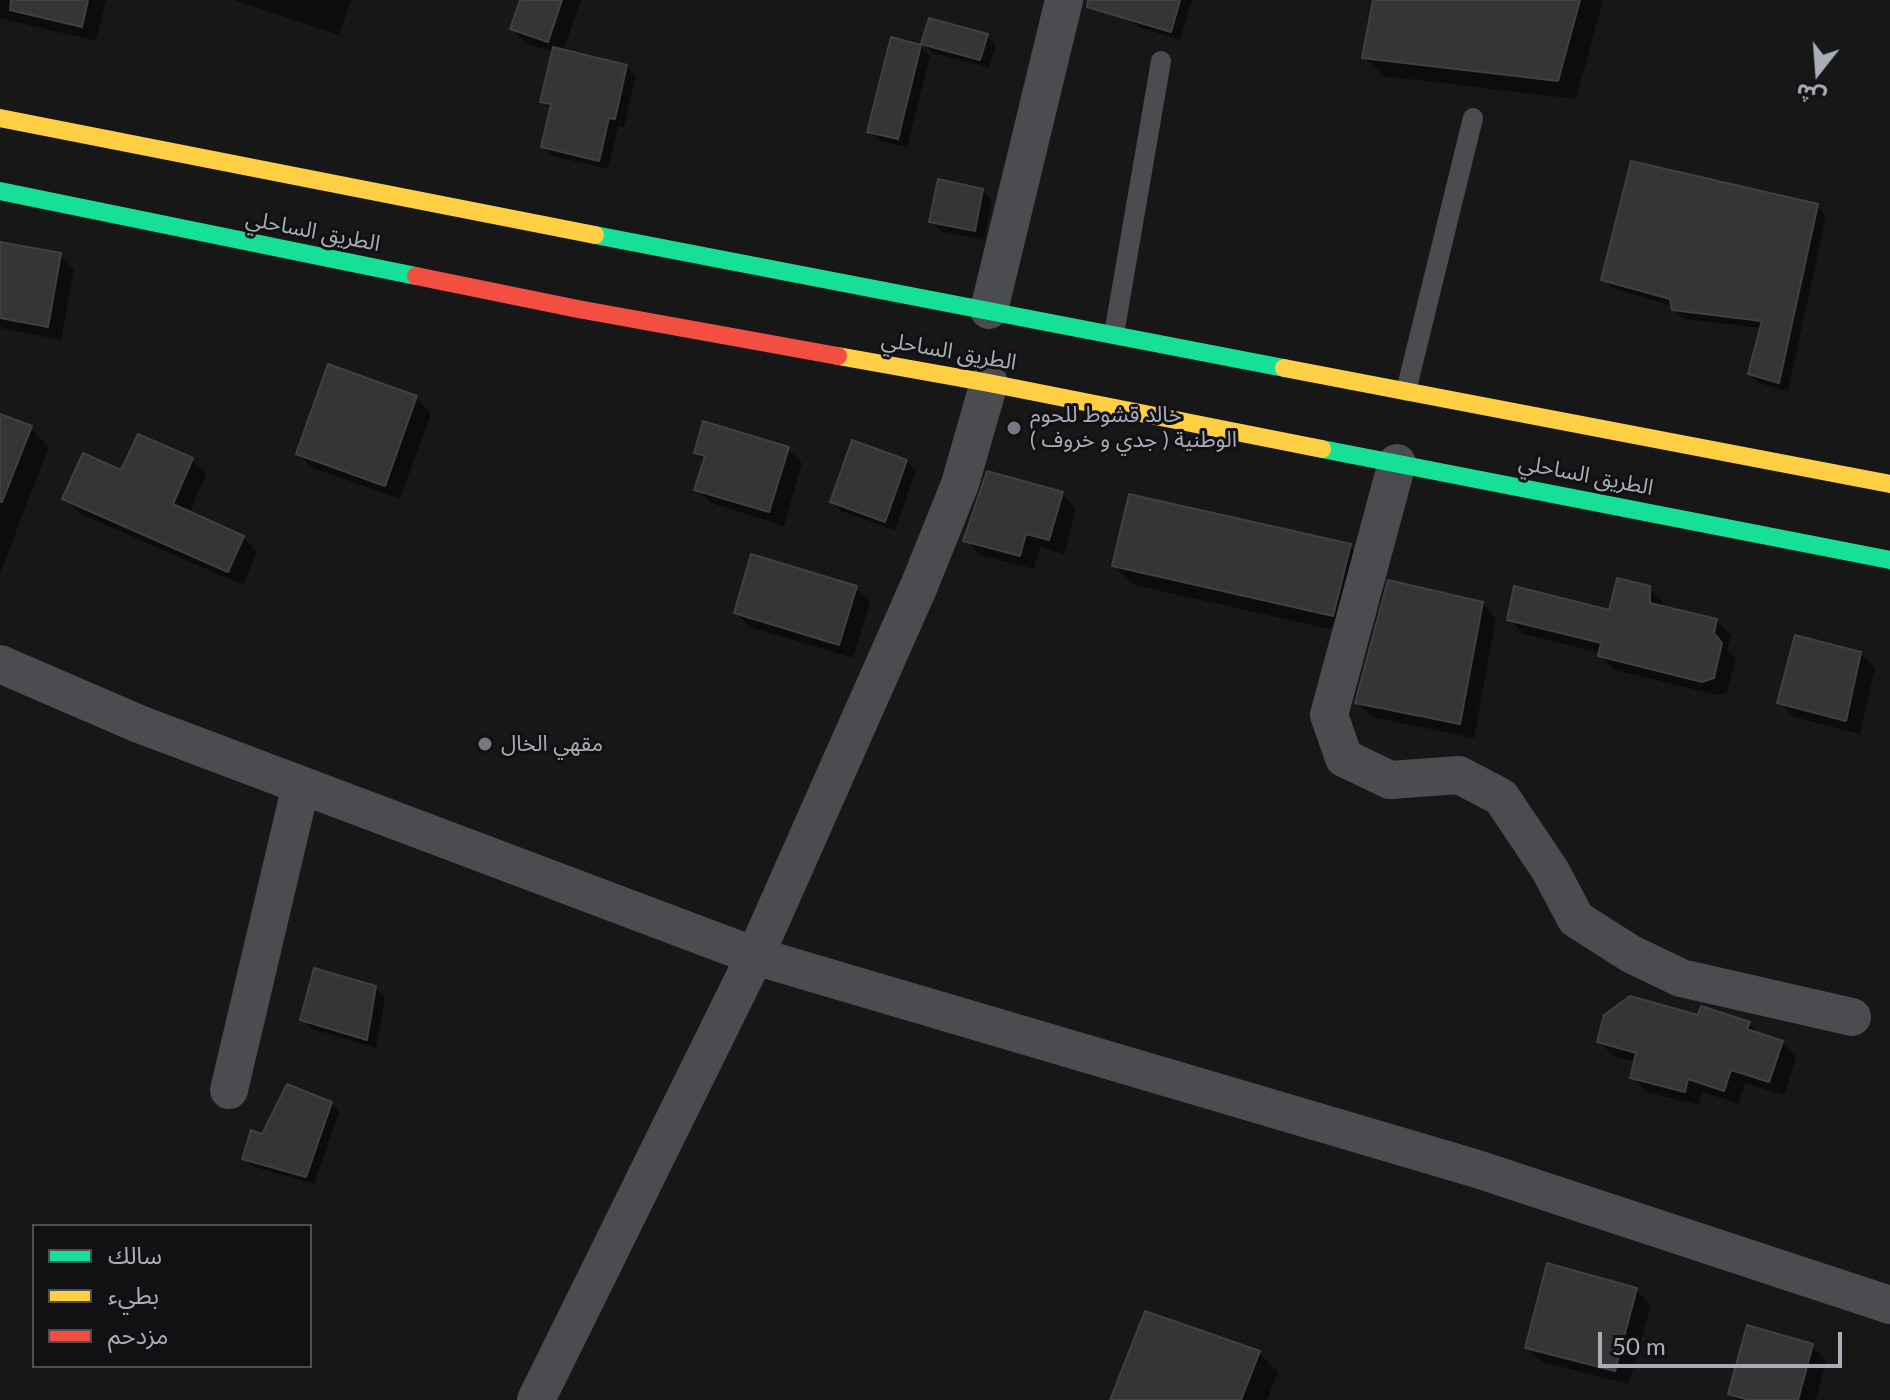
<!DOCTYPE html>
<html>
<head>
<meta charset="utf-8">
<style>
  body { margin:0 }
  #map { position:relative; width:1890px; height:1400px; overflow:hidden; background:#171717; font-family:Lato,"Noto Sans Arabic",sans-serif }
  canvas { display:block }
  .legend { position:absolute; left:32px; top:1224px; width:280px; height:144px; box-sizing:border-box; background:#111113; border:2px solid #4d4f55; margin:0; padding:10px 14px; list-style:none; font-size:24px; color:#a8adb8 }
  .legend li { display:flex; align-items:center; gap:16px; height:40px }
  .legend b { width:40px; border:2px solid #4d4f55 }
  .north { position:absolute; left:1778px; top:32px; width:80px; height:80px; -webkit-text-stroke:6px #111113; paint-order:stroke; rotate:197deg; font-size:22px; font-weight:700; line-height:32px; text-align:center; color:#a8adb8 }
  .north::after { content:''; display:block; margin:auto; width:28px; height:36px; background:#a8adb8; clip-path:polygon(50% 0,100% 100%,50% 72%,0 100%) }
  .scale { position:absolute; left:1598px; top:1332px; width:244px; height:36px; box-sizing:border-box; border:4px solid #a8adb8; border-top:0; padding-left:10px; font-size:24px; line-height:28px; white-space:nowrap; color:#a8adb8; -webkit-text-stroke:6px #111113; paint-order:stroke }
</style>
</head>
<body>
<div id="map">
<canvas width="1890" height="1400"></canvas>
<ul class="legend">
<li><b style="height:10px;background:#16e098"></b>سالك</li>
<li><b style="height:10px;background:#ffcf43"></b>بطيء</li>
<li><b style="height:10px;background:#f24e42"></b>مزدحم</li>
</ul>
<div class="north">ش</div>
<div class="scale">50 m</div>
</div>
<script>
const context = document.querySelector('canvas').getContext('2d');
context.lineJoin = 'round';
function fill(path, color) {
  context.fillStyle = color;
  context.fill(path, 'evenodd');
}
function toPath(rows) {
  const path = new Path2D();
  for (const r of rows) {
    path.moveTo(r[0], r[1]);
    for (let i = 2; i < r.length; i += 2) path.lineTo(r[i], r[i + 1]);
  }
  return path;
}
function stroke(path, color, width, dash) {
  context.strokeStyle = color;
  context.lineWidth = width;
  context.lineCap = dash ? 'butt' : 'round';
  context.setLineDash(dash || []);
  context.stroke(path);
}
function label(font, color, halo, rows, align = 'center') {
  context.font = font + ' Lato,"Noto Sans Arabic",sans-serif';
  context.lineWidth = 6;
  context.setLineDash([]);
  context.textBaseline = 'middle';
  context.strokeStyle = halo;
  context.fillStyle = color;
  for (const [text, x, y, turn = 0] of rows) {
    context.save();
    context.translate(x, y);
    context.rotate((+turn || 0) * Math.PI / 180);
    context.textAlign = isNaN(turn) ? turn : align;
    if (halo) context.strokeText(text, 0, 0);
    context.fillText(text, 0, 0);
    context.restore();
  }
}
const shadow = toPath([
  [0,0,106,0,96,41,0,18],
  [234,0,351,0,339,35],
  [522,0,581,0,563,52,626,66,636,76,624,127,618,126,608,169,553,156,543,146,552,111,543,101,554,53,526,43,512,29],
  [1133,0,1192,0,1180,40,1138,27,1128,18],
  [1375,0,1603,0,1576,99,1383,76,1364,57],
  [987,36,996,46,989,68,933,53,923,43],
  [920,46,930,56,907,147,879,141,870,131],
  [982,190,992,200,984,240,940,231,931,221],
  [1817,206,1826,216,1788,391,1759,383,1750,374,1762,328,1684,319,1674,310,1673,306,1612,288,1603,279],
  [0,244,60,255,74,269,61,340,0,328],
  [329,367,416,398,431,413,400,499,313,468,298,453],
  [0,416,30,428,49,447,0,573],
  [788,449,802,463,784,526,711,503,697,489,705,462,696,453],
  [192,460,206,474,189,514,243,537,257,552,243,585,79,513,65,498,122,473],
  [906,461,916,471,895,530,841,511,832,502],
  [1062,494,1076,509,1064,554,1040,547,1034,569,980,555,966,540],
  [1350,546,1369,565,1352,634,1134,585,1114,566],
  [856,588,870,602,853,658,750,627,736,613],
  [1648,588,1663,602,1664,608,1716,621,1731,635,1727,649,1736,659,1727,692,1718,695,1615,670,1600,655,1601,653,1523,634,1509,619,1610,612],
  [1482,603,1496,618,1474,738,1372,717,1358,702],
  [1860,654,1875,668,1860,734,1794,717,1779,702],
  [375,988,385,998,376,1048,312,1029,303,1019],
  [1700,1017,1749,1023,1761,1036,1781,1042,1796,1057,1784,1095,1745,1083,1739,1104,1702,1092,1699,1105,1646,1092,1632,1077,1636,1062,1614,1056,1599,1042],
  [331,1103,339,1112,314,1184,252,1166,244,1158,263,1136],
  [1548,1266,1636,1290,1651,1305,1629,1384,1542,1362,1527,1348],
  [1812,1346,1826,1360,1816,1400,1737,1400,1730,1394],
  [1259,1353,1278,1372,1267,1400,1112,1400]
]);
const building = toPath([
  [11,0,88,0,82,27,10,10,11,0],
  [520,0,562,0,548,42,510,29,520,0],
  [1088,0,1180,0,1171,32,1087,7,1088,0],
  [1373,0,1580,0,1558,81,1362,58,1373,0],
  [929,18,988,34,980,60,921,44,929,18],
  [891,37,921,45,898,139,867,132,891,37],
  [553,47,627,65,615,119,609,118,599,161,541,147,551,104,540,102,553,47],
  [1631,161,1818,204,1779,383,1748,374,1762,321,1672,310,1670,299,1601,280,1631,161],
  [938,179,983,189,975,231,929,222,938,179],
  [0,242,61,253,48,327,0,318,0,242],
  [328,364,417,396,385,486,296,454,328,364],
  [0,414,32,426,2,502,0,502,0,414],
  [703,421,789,447,769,512,694,490,705,456,694,453,703,421],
  [138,434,193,458,173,504,244,536,228,572,62,499,83,453,121,470,138,434],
  [852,440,907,460,885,522,830,502,852,440],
  [987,471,1063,492,1049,540,1026,534,1020,556,963,541,987,471],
  [1129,494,1351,544,1333,616,1112,566,1129,494],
  [751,554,857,586,839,645,734,613,751,554],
  [1617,578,1650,586,1650,603,1717,619,1714,633,1722,643,1714,678,1702,682,1598,656,1601,643,1507,620,1514,586,1609,610,1617,578],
  [1388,580,1483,602,1460,724,1355,703,1388,580],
  [1795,635,1861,652,1846,721,1777,703,1795,635],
  [314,968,376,986,367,1040,300,1020,314,968],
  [1630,996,1698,1015,1701,1006,1750,1022,1747,1029,1783,1041,1769,1082,1731,1070,1724,1091,1688,1079,1685,1092,1630,1078,1636,1053,1597,1042,1604,1015,1630,996],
  [287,1084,332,1102,306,1177,242,1159,251,1130,262,1134,287,1084],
  [1547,1263,1637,1288,1615,1371,1525,1348,1547,1263],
  [1145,1311,1260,1351,1241,1400,1110,1400,1145,1311],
  [1747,1325,1813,1344,1798,1400,1749,1400,1728,1394,1747,1325]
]);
const lane = toPath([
  [1114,334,1161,61],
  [1406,391,1473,118]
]);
const street = toPath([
  [989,310,1064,0],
  [1397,463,1329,715,1344,758,1390,780,1459,775,1501,797,1550,870,1576,919,1631,954,1681,978,1852,1017],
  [0,664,139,724,755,956,1474,1168,1890,1305],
  [229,1090,301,785],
  [536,1400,755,956,919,586,960,484,989,383]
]);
const fast = toPath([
  [0,191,416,276],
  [595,235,1284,368],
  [1322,449,1890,560]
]);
const slow = toPath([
  [0,118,595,235],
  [838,356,989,383,1322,449],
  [1284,368,1890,484]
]);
const jam = toPath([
  [416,276,578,309,838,356]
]);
const markers = [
  [1014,428,8,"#757880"],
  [485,744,8,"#757880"]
];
const streetNames = [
  ["الطريق الساحلي",313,231,11],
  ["الطريق الساحلي",949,351,10],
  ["الطريق الساحلي",1586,475,11]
];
const poiNames = [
  ["خالد قشوط للحوم",1030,415],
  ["الوطنية ( جدي و خروف )",1030,440],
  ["مقهي الخال",501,744]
];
fill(shadow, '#0007');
fill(building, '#353536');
stroke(building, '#3f4043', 2);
stroke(lane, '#4b4c50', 20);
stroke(street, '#4b4c50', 38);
stroke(fast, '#16e098', 18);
stroke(slow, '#ffcf43', 18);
stroke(jam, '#f24e42', 18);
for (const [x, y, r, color] of markers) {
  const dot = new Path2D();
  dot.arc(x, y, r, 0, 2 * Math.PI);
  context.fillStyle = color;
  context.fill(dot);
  stroke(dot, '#111113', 3);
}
label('22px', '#a8adb8', '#111113', streetNames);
label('22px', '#a8adb8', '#111113', poiNames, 'left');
</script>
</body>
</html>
